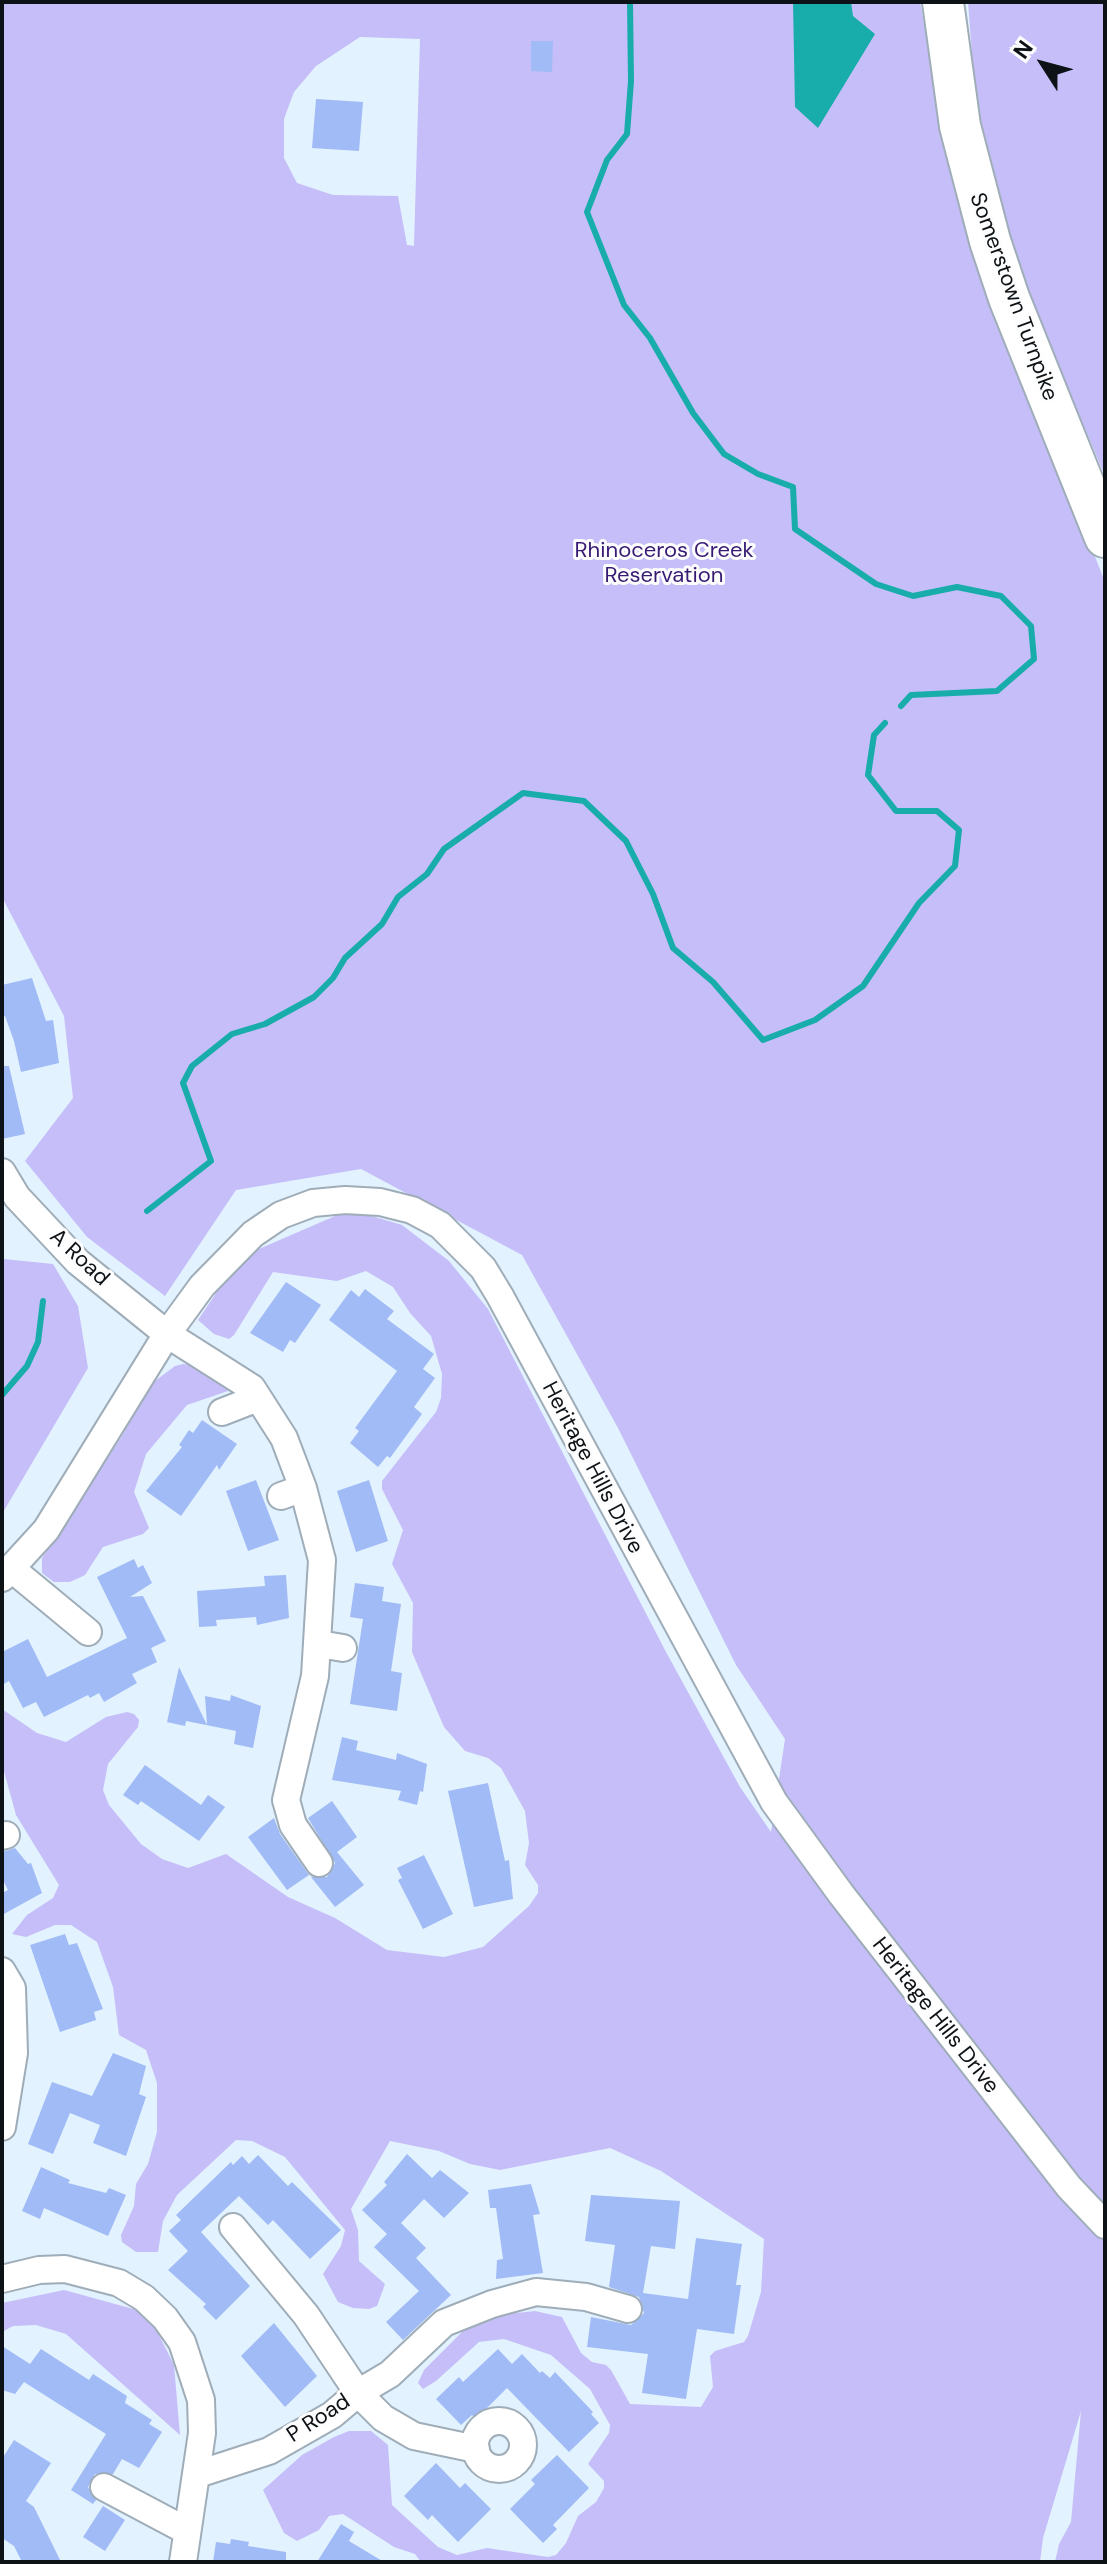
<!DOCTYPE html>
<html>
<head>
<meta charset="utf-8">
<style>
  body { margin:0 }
  #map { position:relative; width:1107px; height:2564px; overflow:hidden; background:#e3f2ff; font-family:"DM Sans",sans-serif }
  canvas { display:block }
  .frame { position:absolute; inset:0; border:4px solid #0d1216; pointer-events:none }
  .north { position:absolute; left:1003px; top:24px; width:80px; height:80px; -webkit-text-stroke:6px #fdfdfd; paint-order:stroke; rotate:306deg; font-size:22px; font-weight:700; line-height:32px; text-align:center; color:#0d1216 }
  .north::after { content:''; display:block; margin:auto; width:28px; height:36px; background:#0d1216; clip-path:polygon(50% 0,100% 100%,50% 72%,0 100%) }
</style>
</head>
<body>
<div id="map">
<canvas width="1107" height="2564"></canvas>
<div class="frame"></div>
<div class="north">N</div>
</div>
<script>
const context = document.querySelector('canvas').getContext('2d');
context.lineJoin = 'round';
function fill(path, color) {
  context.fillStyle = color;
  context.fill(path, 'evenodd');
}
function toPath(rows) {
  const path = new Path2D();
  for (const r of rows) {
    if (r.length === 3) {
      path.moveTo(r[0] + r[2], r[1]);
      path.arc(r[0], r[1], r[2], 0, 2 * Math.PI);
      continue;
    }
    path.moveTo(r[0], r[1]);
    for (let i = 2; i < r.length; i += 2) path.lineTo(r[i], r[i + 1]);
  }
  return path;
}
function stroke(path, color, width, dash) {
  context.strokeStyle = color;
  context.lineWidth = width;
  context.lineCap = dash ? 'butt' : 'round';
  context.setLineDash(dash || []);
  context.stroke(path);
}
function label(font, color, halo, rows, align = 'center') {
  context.font = font + ' "DM Sans",sans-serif';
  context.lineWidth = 6;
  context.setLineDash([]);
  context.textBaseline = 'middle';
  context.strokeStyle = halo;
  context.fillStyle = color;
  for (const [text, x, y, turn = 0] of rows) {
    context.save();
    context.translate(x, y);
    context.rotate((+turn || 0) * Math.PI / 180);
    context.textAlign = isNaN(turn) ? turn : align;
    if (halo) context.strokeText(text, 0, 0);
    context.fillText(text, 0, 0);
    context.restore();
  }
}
const green = toPath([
  [2,2,920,2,963,222,1105,582,1105,2562,1055,2562,1059,2544,1071,2522,1081,2411,1043,2538,1040,2562,421,2562,415,2554,394,2547,343,2514,329,2516,319,2530,297,2541,284,2533,263,2490,302,2455,334,2437,349,2431,371,2431,388,2445,392,2505,438,2547,457,2555,487,2548,548,2557,556,2555,566,2543,578,2516,596,2502,604,2488,604,2481,588,2464,609,2433,610,2425,590,2389,551,2355,504,2339,479,2342,436,2381,423,2389,418,2383,424,2370,464,2330,498,2315,535,2311,562,2317,581,2353,592,2362,606,2365,611,2370,630,2404,701,2407,713,2387,710,2356,715,2351,744,2342,748,2336,761,2292,764,2239,661,2171,610,2148,500,2170,470,2164,439,2151,390,2141,351,2209,358,2230,359,2261,385,2284,377,2306,369,2309,353,2308,338,2302,323,2274,341,2246,345,2230,285,2157,252,2141,236,2140,177,2195,163,2221,158,2252,136,2252,122,2242,121,2235,134,2206,136,2184,148,2164,157,2132,157,2083,146,2050,119,2035,113,1987,97,1942,71,1925,55,1925,26,1937,12,1934,27,1915,53,1898,59,1885,16,1815,2,1764,2,1709,37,1733,66,1742,106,1717,127,1712,134,1714,139,1720,138,1727,108,1764,103,1790,109,1805,141,1844,162,1859,188,1868,226,1854,288,1897,335,1918,387,1950,444,1957,483,1947,529,1906,538,1893,538,1885,525,1865,529,1843,525,1811,501,1768,488,1758,465,1751,444,1727,412,1652,413,1603,392,1564,403,1530,382,1489,382,1481,436,1412,441,1398,442,1374,431,1336,410,1313,393,1287,366,1271,337,1281,273,1272,234,1335,229,1339,214,1334,198,1320,231,1271,252,1252,342,1213,365,1214,402,1225,449,1261,488,1309,666,1652,740,1787,771,1832,785,1739,736,1665,618,1428,522,1255,361,1169,236,1190,165,1296,87,1237,25,1161,73,1098,64,1016,2,897],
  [360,37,420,39,414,246,407,245,398,196,333,195,297,183,284,158,284,119,294,92,316,66],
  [968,2,1105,2,1105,476,1029,296,1001,216,976,106],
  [4,1259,53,1264,78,1306,88,1368,2,1514],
  [183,1364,208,1367,232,1385,228,1391,187,1405,146,1454,134,1492,149,1528,143,1534,103,1547,85,1575,70,1582,54,1582,42,1573,42,1558,122,1436,151,1384,175,1366],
  [64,2290,148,2313,174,2365,180,2435,66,2334,36,2325,13,2326,2,2332,2,2303]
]);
const water = toPath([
  [793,2,851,2,853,16,875,34,818,128,795,107]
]);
const stream = toPath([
  [630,2,631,81,627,134,607,160,587,212,624,305,650,338,693,413,724,454,758,474,793,487,795,529,876,584,913,596,957,587,1001,596,1031,626,1034,659,997,691,911,695,901,706],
  [147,1211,211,1161,183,1083,192,1066,232,1034,265,1024,314,997,333,978,345,958,382,924,398,897,427,874,444,849,523,793,584,801,626,841,653,894,673,948,713,982,763,1040,815,1020,863,986,919,903,955,866,959,830,937,811,896,811,868,775,874,735,885,723],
  [2,1395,27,1366,38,1342,43,1301]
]);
const building = toPath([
  [531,41,553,41,552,72,531,71],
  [316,99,363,102,359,151,312,148],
  [32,978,46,1021,53,1020,59,1063,21,1072,14,1041,5,1016,2,1017,2,985],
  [2,1066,9,1066,25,1134,2,1139],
  [286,1282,321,1305,295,1343,290,1340,283,1352,250,1333],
  [365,1289,394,1311,387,1319,434,1354,423,1369,435,1378,414,1407,422,1414,390,1458,387,1456,378,1467,350,1443,359,1431,355,1428,397,1371,329,1320,351,1290,359,1297],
  [202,1420,237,1444,219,1470,217,1465,181,1516,146,1491,182,1447,179,1445,189,1430,193,1433],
  [256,1480,279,1540,248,1551,226,1491],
  [369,1480,388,1541,356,1552,337,1491],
  [134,1559,138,1568,143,1565,152,1583,130,1597,143,1596,166,1641,151,1648,157,1662,132,1674,137,1683,104,1702,99,1693,90,1698,88,1695,44,1717,36,1702,23,1708,9,1681,2,1685,2,1652,28,1639,47,1677,127,1638,97,1577],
  [286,1575,289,1618,257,1625,256,1617,216,1620,217,1626,199,1627,197,1591,265,1586,264,1576],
  [355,1583,384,1587,382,1601,401,1604,391,1671,402,1673,397,1711,350,1704,363,1619,350,1617],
  [179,1667,207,1725,205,1696,230,1701,231,1695,261,1706,253,1748,234,1744,236,1731,186,1721,185,1726,167,1722],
  [342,1737,358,1741,356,1750,396,1760,397,1753,427,1764,423,1792,420,1791,417,1805,398,1800,401,1791,332,1780],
  [145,1765,201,1805,208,1795,225,1807,199,1841,141,1801,138,1805,123,1795],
  [488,1783,505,1861,509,1860,513,1899,474,1907,448,1791],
  [332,1801,357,1837,337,1852,364,1885,335,1907,311,1877,327,1877,335,1863,308,1818],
  [274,1818,280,1834,309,1875,287,1890,248,1837],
  [15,1848,28,1864,31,1863,42,1893,2,1915,2,1893,8,1890,2,1878,2,1852],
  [424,1855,453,1914,423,1929,398,1880,402,1878,397,1868],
  [65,1934,69,1945,77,1943,103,2009,94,2012,96,2020,60,2032,30,1945],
  [113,2053,146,2066,139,2094,146,2097,126,2156,93,2143,100,2125,70,2113,53,2154,28,2144,52,2082,92,2096],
  [407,2154,432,2178,440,2170,469,2193,444,2218,424,2199,401,2223,426,2248,416,2258,451,2295,403,2340,386,2322,419,2291,374,2247,387,2234,362,2210,387,2185,384,2182],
  [258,2155,288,2186,292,2182,341,2230,310,2259,273,2220,268,2225,239,2196,201,2232,250,2286,216,2320,203,2307,206,2304,168,2270,188,2251,169,2231,181,2220,176,2215,231,2162,233,2165,242,2156,249,2164],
  [41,2167,70,2180,68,2183,106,2193,109,2188,126,2195,108,2236,44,2208,40,2219,22,2211],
  [531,2184,540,2214,533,2215,543,2273,496,2279,497,2260,503,2259,496,2208,490,2208,488,2190],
  [591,2195,680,2201,675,2249,651,2246,643,2293,688,2299,696,2238,742,2244,736,2285,741,2285,734,2334,697,2329,686,2399,642,2393,648,2354,587,2347,591,2317,631,2325,644,2313,639,2297,609,2287,615,2245,585,2241],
  [274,2323,317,2376,285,2407,241,2356],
  [2,2346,30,2364,41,2349,89,2380,93,2374,127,2396,125,2403,152,2420,149,2424,162,2432,139,2468,122,2459,113,2474,95,2474,88,2487,96,2500,93,2504,71,2490,106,2434,24,2382,15,2394,2,2390],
  [498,2349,512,2364,522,2354,540,2373,542,2371,550,2378,555,2372,593,2412,591,2414,599,2423,569,2452,507,2388,476,2419,472,2415,461,2425,436,2399,459,2377,463,2382],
  [14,2440,51,2463,26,2501,34,2507,61,2562,22,2562,14,2546,2,2538,2,2459],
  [557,2455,589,2488,553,2525,557,2529,543,2543,510,2509,535,2484,531,2480],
  [436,2463,460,2488,465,2483,491,2509,458,2542,432,2515,428,2520,404,2496],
  [103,2506,125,2520,105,2551,83,2537],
  [341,2524,354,2532,349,2541,384,2562,317,2562],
  [231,2539,249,2542,248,2546,286,2552,286,2562,213,2562,216,2542,230,2544]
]);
const street = toPath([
  [2,1172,17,1197,78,1262,167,1334,252,1388,284,1438,303,1488,322,1560,315,1676,286,1800,293,1825,319,1863],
  [222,1412,258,1398],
  [281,1496,303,1488],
  [13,1570,88,1632],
  [2,1578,46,1530,167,1334,202,1286,253,1234,281,1215,313,1203,345,1200,380,1202,412,1210,440,1225,483,1268,500,1296,774,1802,841,1894,1069,2187,1105,2225],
  [319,1644,343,1648],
  [2,1836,6,1835],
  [2,1971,12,1988,14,2053,2,2127],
  [233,2227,306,2315,358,2393,383,2418,414,2436,476,2449],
  [2,2279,39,2270,65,2269,119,2283,144,2298,165,2318,182,2342,201,2400,202,2433,183,2562],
  [499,2445,24],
  [198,2474,269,2451,332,2415,358,2393,390,2374,444,2323,492,2304,536,2292,586,2297,628,2309],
  [104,2487,187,2531]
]);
const primary = toPath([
  [943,2,960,126,990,241,1009,298,1105,537]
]);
const streetNames = [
  ["Somerstown Turnpike",1013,297,70],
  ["A Road",79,1258,43],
  ["Heritage Hills Drive",592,1468,62],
  ["Heritage Hills Drive",935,2016,52],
  ["P Road",319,2419,-33]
];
const parkNames = [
  ["Rhinoceros Creek",664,551],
  ["Reservation",664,576]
];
fill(green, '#c5bef8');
fill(water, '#18acaa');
stroke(stream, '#18acaa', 6);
fill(building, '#a0bbf6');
stroke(street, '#9fadb8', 30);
stroke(primary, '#9fadb8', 44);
stroke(street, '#fff', 26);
stroke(primary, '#fff', 40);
label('22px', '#0d1216', '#fdfdfd', streetNames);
label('22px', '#371b74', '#fdfdfd', parkNames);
</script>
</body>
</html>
